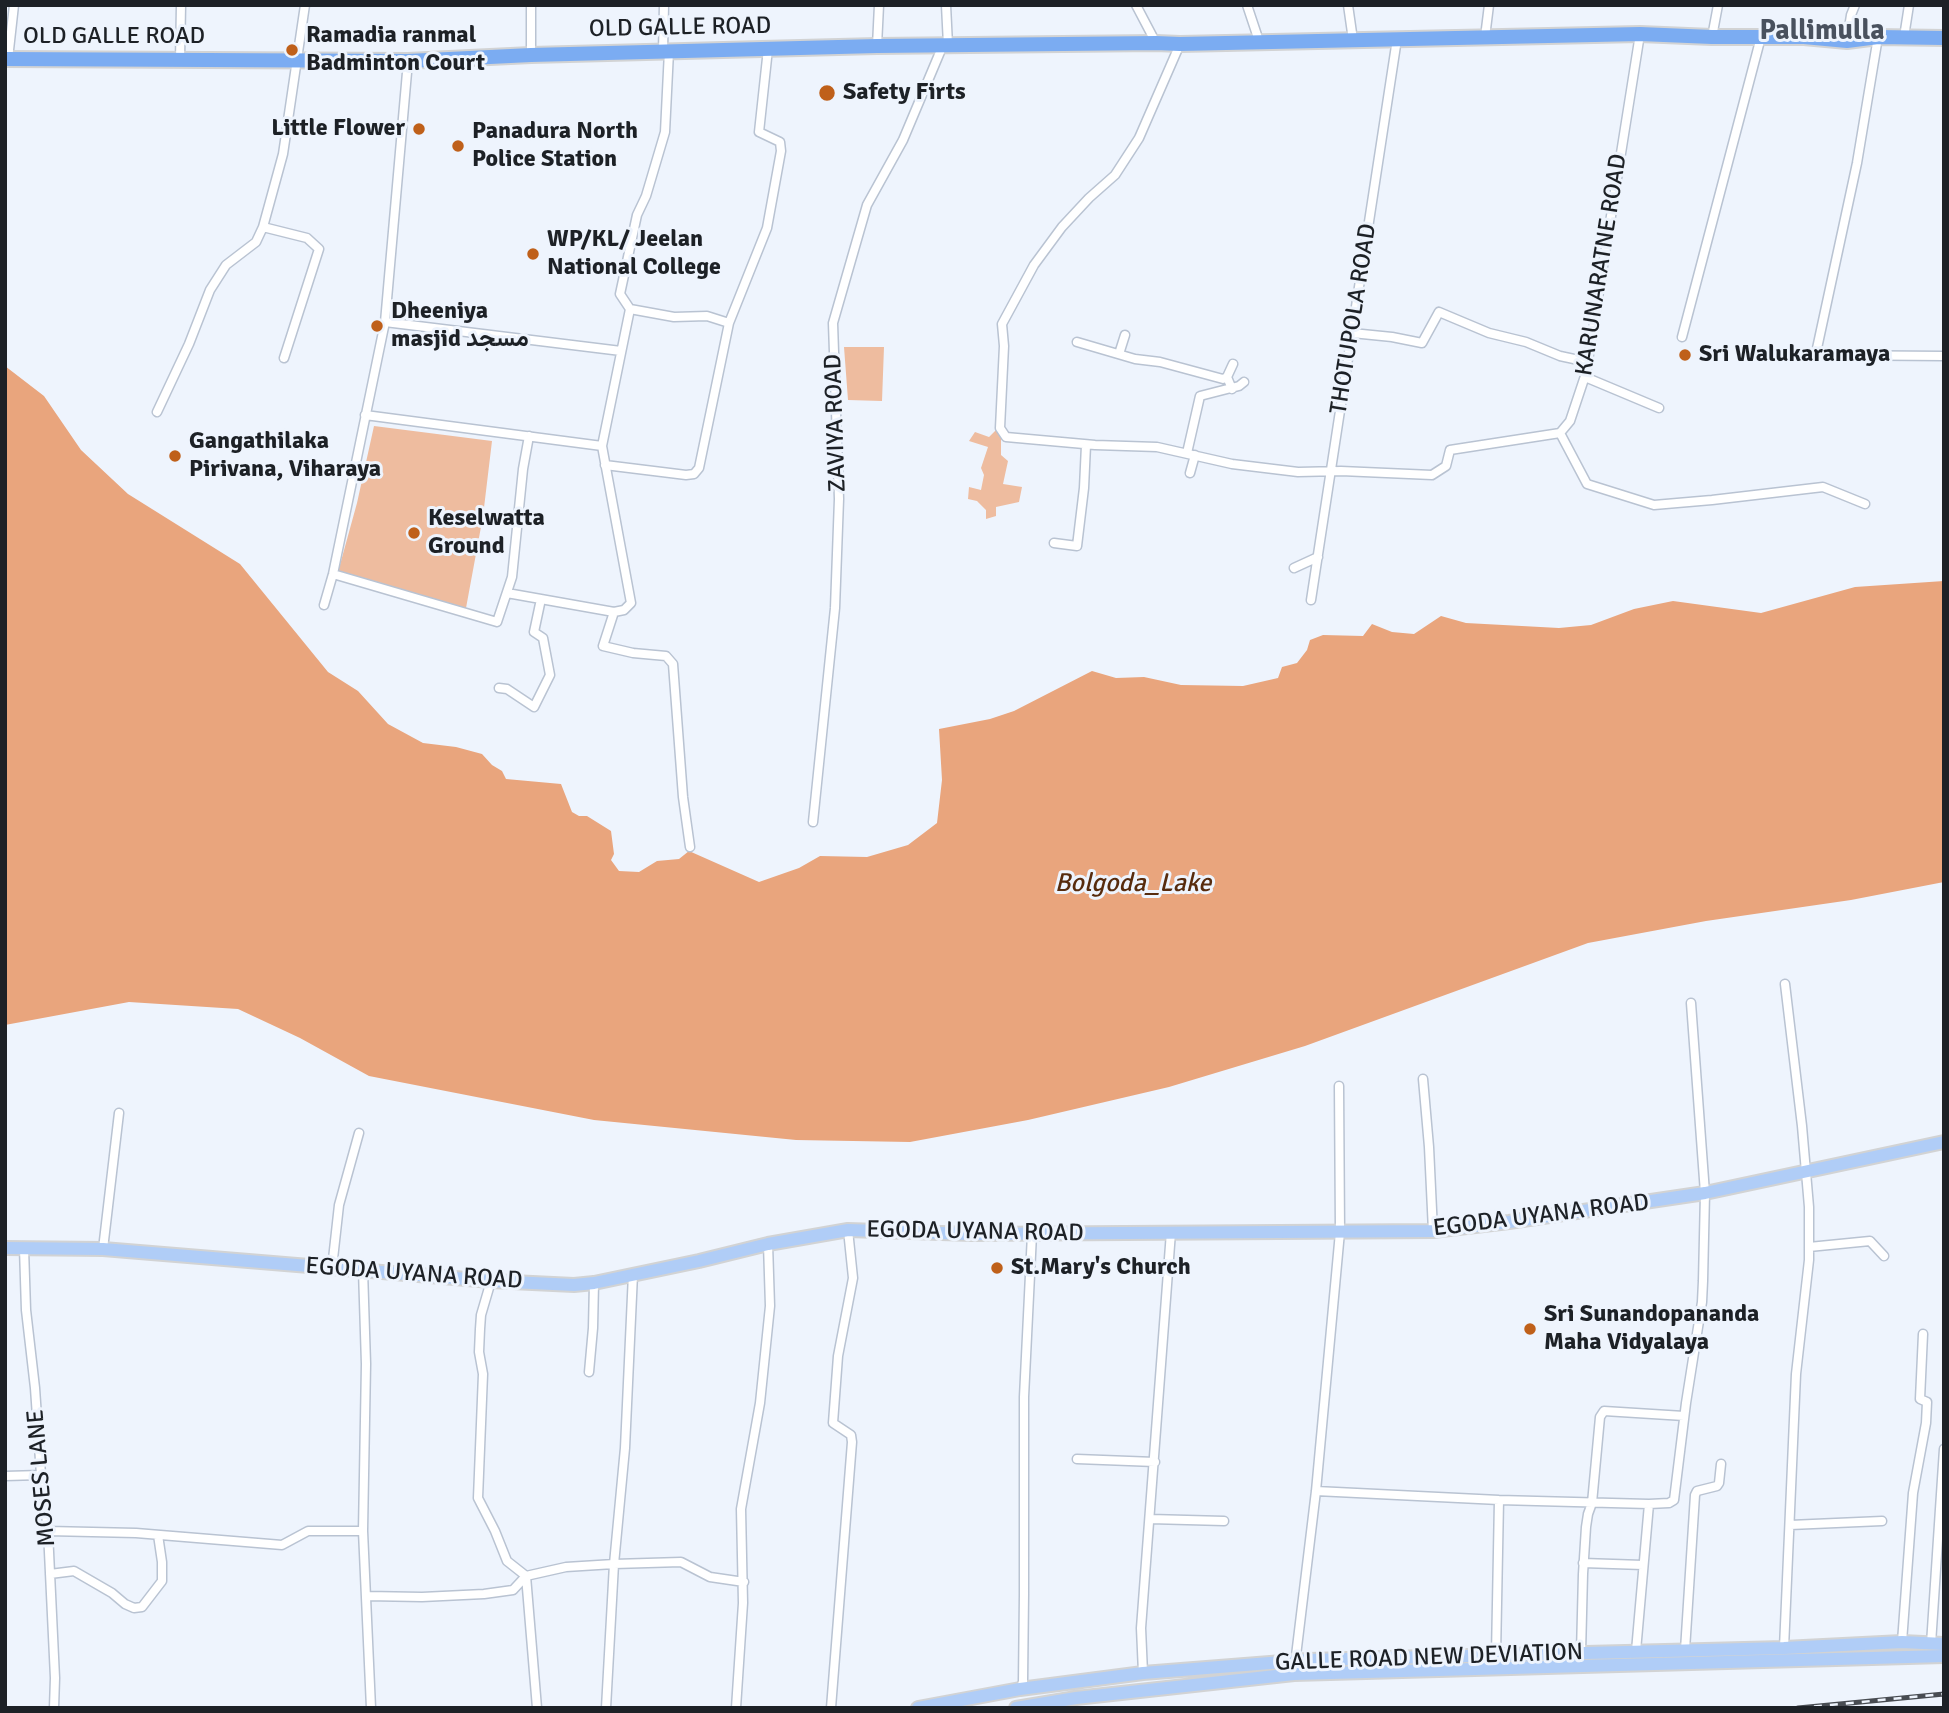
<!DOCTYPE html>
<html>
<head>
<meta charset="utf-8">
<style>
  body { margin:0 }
  #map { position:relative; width:1949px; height:1713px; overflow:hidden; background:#eef4fd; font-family:Signika,sans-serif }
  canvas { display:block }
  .frame { position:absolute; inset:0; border:7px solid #1d2126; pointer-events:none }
</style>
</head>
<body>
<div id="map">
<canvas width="1949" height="1713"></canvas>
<div class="frame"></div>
</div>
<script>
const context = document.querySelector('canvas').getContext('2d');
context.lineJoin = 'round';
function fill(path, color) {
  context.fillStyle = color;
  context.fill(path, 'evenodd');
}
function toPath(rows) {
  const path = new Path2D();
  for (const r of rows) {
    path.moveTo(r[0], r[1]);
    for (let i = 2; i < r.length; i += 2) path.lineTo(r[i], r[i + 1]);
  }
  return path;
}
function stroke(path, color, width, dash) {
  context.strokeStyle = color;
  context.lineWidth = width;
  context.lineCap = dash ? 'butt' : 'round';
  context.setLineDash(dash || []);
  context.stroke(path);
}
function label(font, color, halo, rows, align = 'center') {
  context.font = font + ' Signika,Vazirmatn,sans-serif';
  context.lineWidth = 6;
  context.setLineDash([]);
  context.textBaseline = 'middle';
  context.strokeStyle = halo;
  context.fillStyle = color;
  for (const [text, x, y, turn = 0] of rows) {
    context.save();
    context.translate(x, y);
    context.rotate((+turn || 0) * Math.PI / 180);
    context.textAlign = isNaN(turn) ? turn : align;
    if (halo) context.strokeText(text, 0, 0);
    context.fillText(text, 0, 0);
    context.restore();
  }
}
const green = toPath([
  [844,347,884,347,882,401,848,400],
  [374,426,492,441,483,516,466,608,338,572,357,503],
  [996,430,1001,438,1001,455,1008,461,1003,484,1022,487,1019,502,996,507,996,516,986,519,986,510,977,501,968,499,969,487,981,490,984,475,981,468,988,447,969,441,975,432,989,437]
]);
const water = toPath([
  [5,366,44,396,81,450,128,494,240,564,328,672,358,691,388,724,423,743,456,747,482,754,492,765,502,771,506,779,561,784,572,812,579,816,587,816,611,831,614,854,611,860,619,871,639,872,657,861,679,859,689,851,759,882,799,868,820,856,867,857,908,845,937,823,942,780,939,729,990,719,1014,711,1092,671,1116,678,1144,677,1181,685,1243,686,1278,678,1282,667,1297,663,1307,650,1310,640,1323,635,1363,636,1372,624,1392,632,1414,634,1441,616,1466,623,1559,628,1591,625,1634,609,1673,601,1761,613,1855,587,1944,581,1944,882,1851,900,1706,921,1588,943,1305,1046,1169,1087,1028,1120,910,1142,796,1140,594,1120,369,1076,300,1038,238,1009,129,1002,5,1025]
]);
const street = toPath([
  [946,5,948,45],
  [1136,5,1156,43],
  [1247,5,1259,41],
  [1348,5,1353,40],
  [1485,37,1489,5],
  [1712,37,1718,5],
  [1878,37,1857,163,1816,353,1817,355,1944,356],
  [1904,37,1909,5],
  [1847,41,1851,15,1855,5],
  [1180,44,1139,138,1115,175,1089,198,1062,227,1034,265,1002,324,1004,346,1000,428,1006,437,1095,445,1157,447,1232,464,1298,472,1341,471,1432,475,1446,466,1450,450,1560,433,1570,421,1586,373,1640,34],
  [877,46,879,5],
  [663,51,664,5],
  [669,51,665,132,646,196,637,215,620,294,630,309,602,446,631,603,624,610,614,612,603,646,633,653,666,656,673,664,683,797,690,847],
  [531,55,531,5],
  [8,59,14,5],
  [180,60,181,5],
  [263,227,307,238,319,249,284,358],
  [630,309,674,317,707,316,729,323],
  [385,322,621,351],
  [1352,333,1392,337,1422,343,1439,312,1489,333,1526,342,1560,356,1588,362],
  [1682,337,1761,37],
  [1077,342,1135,359,1160,362,1223,379,1227,377,1232,389],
  [1119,354,1125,335],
  [1227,377,1233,364],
  [1585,377,1659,408],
  [157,412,189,344,210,290,226,265,256,242,263,227,283,154,305,5],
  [365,415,602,446],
  [1560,433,1587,484,1654,505,1712,500,1823,487,1865,504],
  [1187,453,1200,396,1239,386,1244,382],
  [605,465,686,475,694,474,699,468,729,323,767,228,781,151,780,142,759,132,768,49],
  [1190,473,1195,455],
  [1054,543,1077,546,1084,488,1086,445],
  [1294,568,1318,557],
  [333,574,497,622,512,577,523,469,529,436],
  [507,593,614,612],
  [1311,600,1397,39],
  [324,605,333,574,385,322,408,61],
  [499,688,507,689,534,707,550,675,543,638,534,632,541,599],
  [813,822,835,608,839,499,833,323,867,205,903,140,943,45],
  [1423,1079,1429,1147,1433,1231],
  [1809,1247,1870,1241,1884,1256],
  [24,1248,26,1310,35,1388,41,1475,48,1531,55,1678,54,1708],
  [103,1249,119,1113],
  [332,1268,339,1205,359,1133],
  [363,1270,366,1364,363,1531,371,1708],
  [491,1281,481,1315,480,1329,479,1352,483,1374,478,1498,495,1531,507,1561,526,1576,537,1708],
  [589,1372,593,1328,594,1283],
  [1077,1459,1155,1462],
  [5,1476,41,1475],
  [1316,1491,1499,1500,1649,1504,1669,1503,1674,1500,1686,1403,1702,1302,1703,1281,1705,1193,1691,1003],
  [1150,1519,1224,1521],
  [1790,1525,1882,1521],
  [48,1531,136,1533,282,1545,308,1531,363,1531],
  [1583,1563,1643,1565],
  [50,1574,74,1571,112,1593,125,1604,134,1608,142,1607,162,1581,162,1562,158,1535],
  [367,1596,422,1597,484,1594,513,1590,526,1576,566,1567,614,1564,681,1562,710,1577,744,1582],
  [1902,1642,1913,1493,1926,1423,1927,1402,1920,1399,1923,1334],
  [1931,1644,1944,1449],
  [1784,1648,1796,1374,1809,1260,1809,1207,1802,1126,1785,984],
  [1685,1650,1695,1495,1697,1491,1717,1486,1719,1483,1721,1464],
  [1636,1651,1649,1504],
  [1581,1653,1583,1574,1586,1527,1588,1514,1592,1503,1600,1417,1604,1411,1684,1416],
  [1496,1655,1499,1500],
  [1295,1664,1316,1491,1340,1232,1339,1086],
  [1143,1673,1141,1628,1171,1232],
  [1020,1689,1023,1682,1024,1594,1024,1397,1032,1234],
  [606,1708,614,1564,625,1448,633,1274],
  [736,1708,743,1603,741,1509,760,1403,770,1306,768,1244],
  [831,1708,852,1442,851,1435,833,1423,838,1356,853,1278,848,1230]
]);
const primary = toPath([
  [5,1248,103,1249,491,1281,574,1285,594,1283,699,1261,768,1244,848,1230,972,1234,1433,1231,1509,1222,1705,1193,1944,1142],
  [918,1708,1020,1689,1143,1673,1308,1660,1784,1648,1902,1642,1944,1644],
  [1016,1708,1076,1698,1294,1674,1944,1656]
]);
const highway = toPath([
  [5,59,408,61,531,55,877,46,1156,43,1180,44,1640,34,1712,37,1804,37,1847,41,1878,37,1944,38]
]);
const rail = toPath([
  [1798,1708,1944,1694]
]);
const markers = [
  [292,50,7,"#bf601a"],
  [827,93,9,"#bf601a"],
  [419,129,7,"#bf601a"],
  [458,146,7,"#bf601a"],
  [533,254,7,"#bf601a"],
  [377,326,7,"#bf601a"],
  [1685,355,7,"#bf601a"],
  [175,456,7,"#bf601a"],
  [414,533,7,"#bf601a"],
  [997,1268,7,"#bf601a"],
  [1530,1329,7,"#bf601a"]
];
const streetNames = [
  ["OLD GALLE ROAD",680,28,-1],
  ["OLD GALLE ROAD",114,37],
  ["KARUNARATNE ROAD",1602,265,-81],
  ["THOTUPOLA ROAD",1354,319,-81],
  ["ZAVIYA ROAD",836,423,-92],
  ["EGODA UYANA ROAD",1541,1216,-7],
  ["EGODA UYANA ROAD",975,1232,1],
  ["EGODA UYANA ROAD",414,1274,4],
  ["MOSES LANE",42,1478,-95],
  ["GALLE ROAD NEW DEVIATION",1429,1658,-2]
];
const poiNames = [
  ["Ramadia ranmal",306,36],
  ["Badminton Court",306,64],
  ["Safety Firts",843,93],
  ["Little Flower",405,129,"right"],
  ["Panadura North",472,132],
  ["Police Station",472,160],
  ["WP/KL/ Jeelan",547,240],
  ["National College",547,268],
  ["Dheeniya",391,312],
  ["masjid مسجد",391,340],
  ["Sri Walukaramaya",1699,355],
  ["Gangathilaka",189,442],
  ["Pirivana, Viharaya",189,470],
  ["Keselwatta",428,519],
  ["Ground",428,547],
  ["St.Mary's Church",1011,1268],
  ["Sri Sunandopananda",1544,1315],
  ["Maha Vidyalaya",1544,1343]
];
const waterNames = [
  ["Bolgoda_Lake",1133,884]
];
const quarterNames = [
  ["Pallimulla",1822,32]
];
fill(green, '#eebc9f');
fill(water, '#e9a57d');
stroke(street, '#b9c3d2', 11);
stroke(primary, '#d2d3d4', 16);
stroke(highway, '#d2d3d4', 18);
stroke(street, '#fff', 8);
stroke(primary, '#b0cdf7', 12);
stroke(highway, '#7bacf2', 14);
stroke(rail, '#484c52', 5);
stroke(rail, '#eef4fd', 2.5, [8]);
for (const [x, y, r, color] of markers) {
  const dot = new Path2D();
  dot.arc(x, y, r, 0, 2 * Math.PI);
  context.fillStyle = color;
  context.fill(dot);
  stroke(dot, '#eef4fd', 2.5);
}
label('24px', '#1d2126', '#eef4fd', streetNames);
label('bold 24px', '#1d2126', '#eef4fd', poiNames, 'left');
label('italic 26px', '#572b0d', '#eef4fd', waterNames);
label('bold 28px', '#49515e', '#eef4fd', quarterNames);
</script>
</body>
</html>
